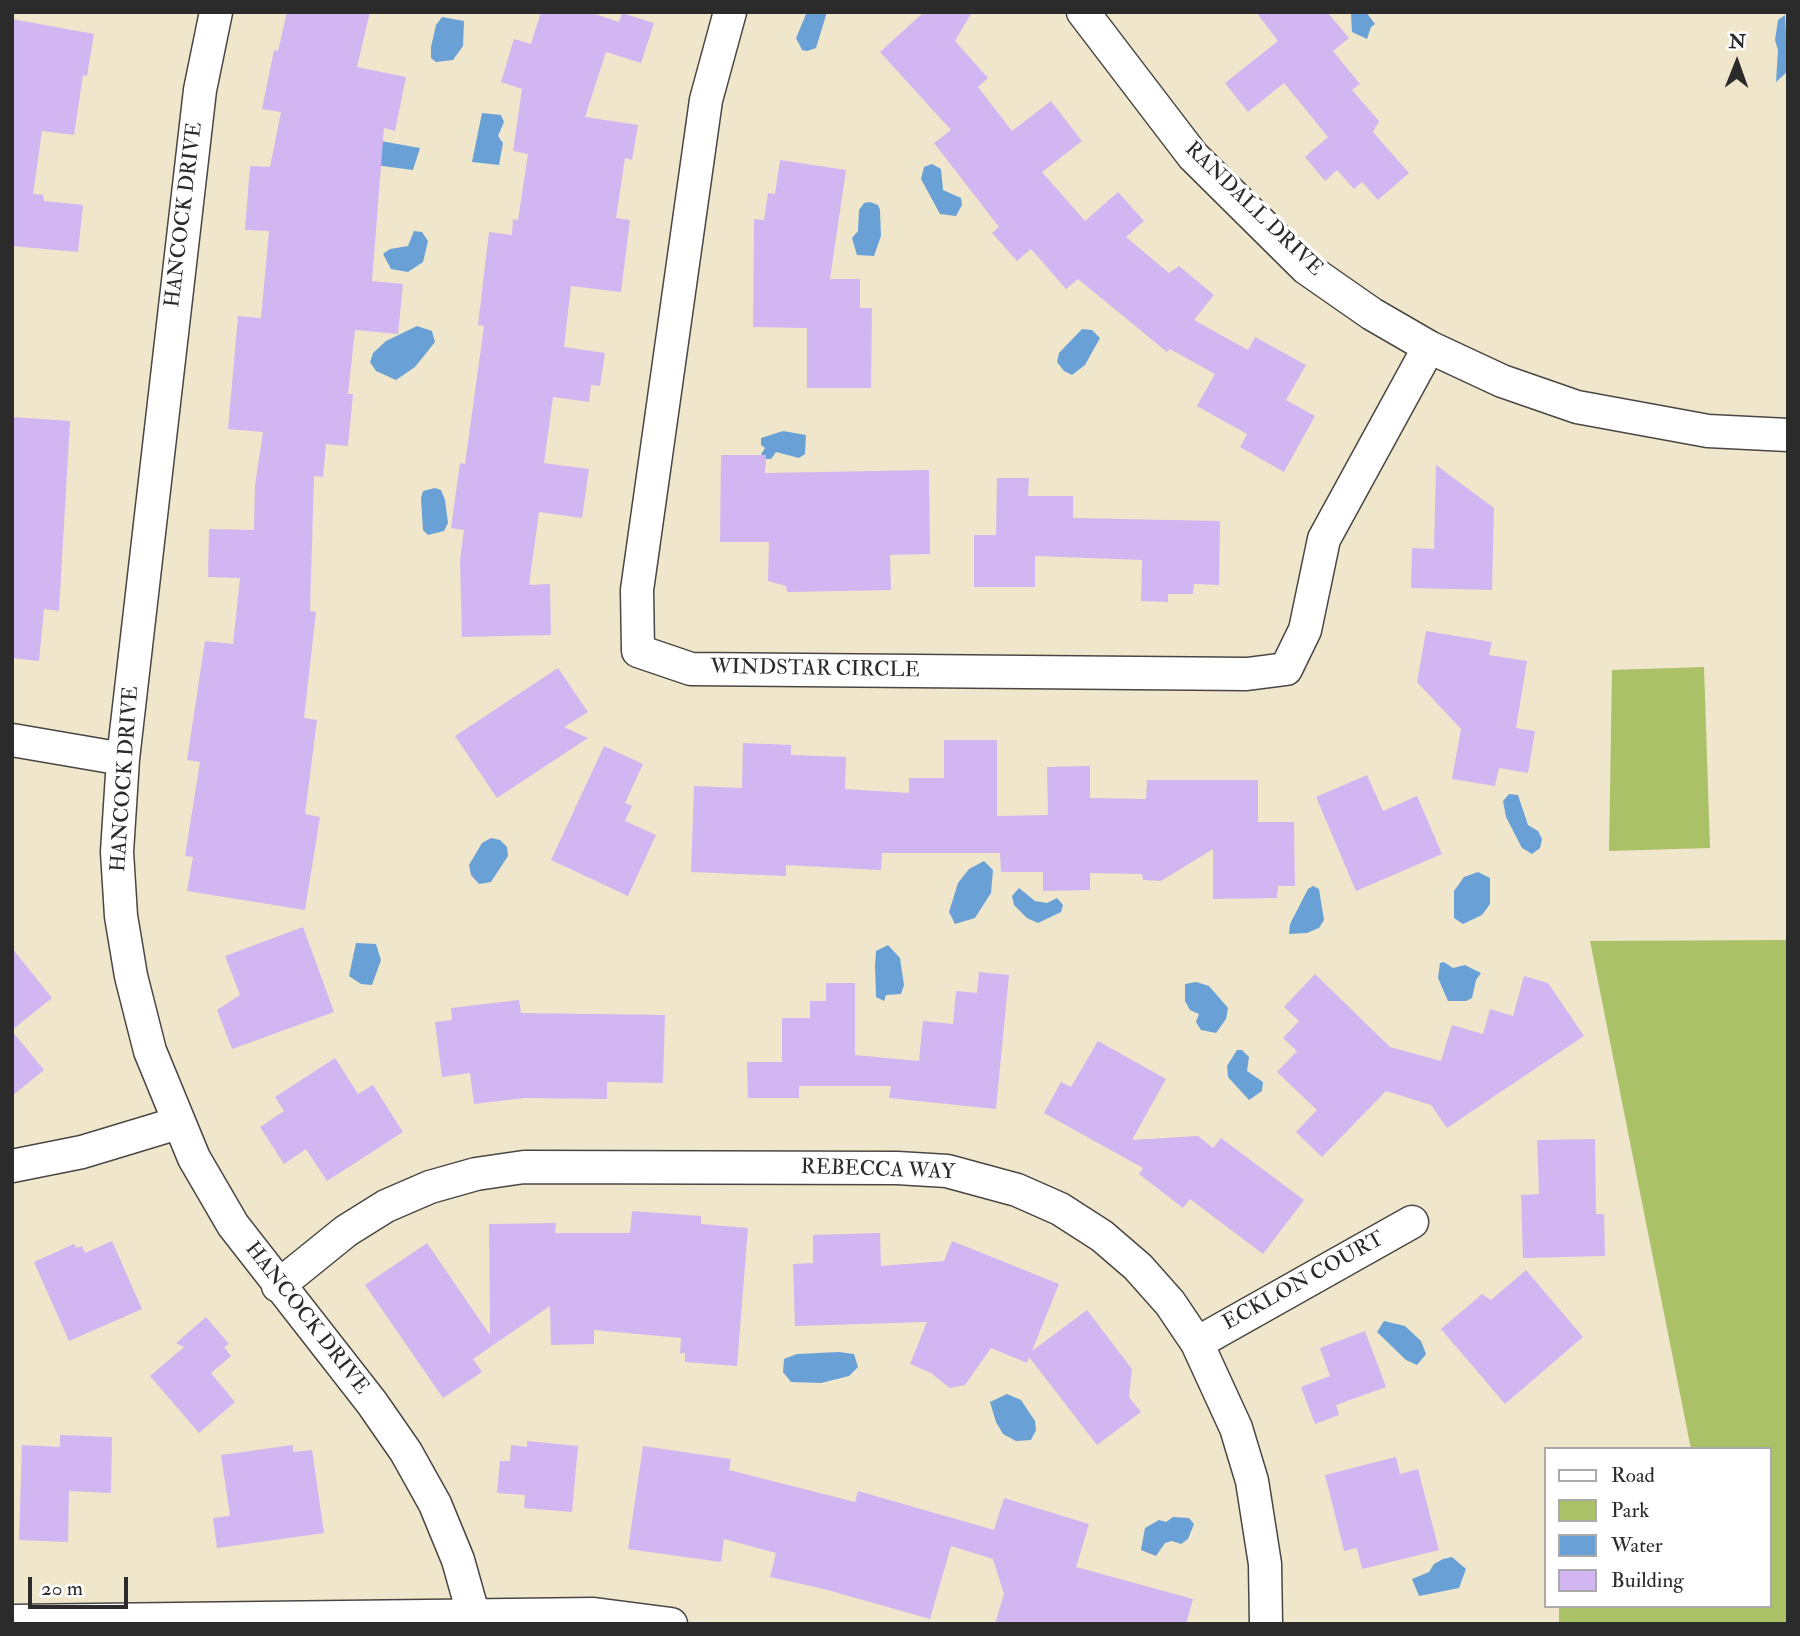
<!DOCTYPE html>
<html>
<head>
<meta charset="utf-8">
<style>
  body { margin:0 }
  #map { position:relative; width:1800px; height:1636px; overflow:hidden; background:#f0e6cb; font-family:"IM FELL Double Pica",serif }
  canvas { display:block }
  .frame { position:absolute; inset:0; border:14px solid #2b2b2b; pointer-events:none }
  .legend { position:absolute; left:1544px; top:1447px; width:228px; height:161px; box-sizing:border-box; background:#fff; border:2px solid #aaa; margin:0; padding:9px 12px; list-style:none; font-size:21px; color:#2b2b2b }
  .legend li { display:flex; align-items:center; gap:14px; height:35px }
  .legend b { width:35px; border:2px solid #aaa }
  .north { position:absolute; left:1702px; top:28px; width:70px; height:70px; -webkit-text-stroke:5px #fff; paint-order:stroke; rotate:1deg; font-size:19px; font-weight:700; line-height:28px; text-align:center; color:#2b2b2b }
  .north::after { content:''; display:block; margin:auto; width:24px; height:32px; background:#2b2b2b; clip-path:polygon(50% 0,100% 100%,50% 72%,0 100%) }
  .scale { position:absolute; left:28px; top:1577px; width:100px; height:32px; box-sizing:border-box; border:4px solid #2b2b2b; border-top:0; padding-left:9px; font-size:21px; line-height:24px; white-space:nowrap; color:#2b2b2b; -webkit-text-stroke:5px #fff; paint-order:stroke }
</style>
</head>
<body>
<div id="map">
<canvas width="1800" height="1636"></canvas>
<div class="frame"></div>
<ul class="legend">
<li><b style="height:9px;background:#fff"></b>Road</li>
<li><b style="height:19px;background:#aac167"></b>Park</li>
<li><b style="height:19px;background:#69a1d7"></b>Water</li>
<li><b style="height:19px;background:#d1b6f1"></b>Building</li>
</ul>
<div class="north">N</div>
<div class="scale">20 m</div>
</div>
<script>
const context = document.querySelector('canvas').getContext('2d');
context.lineJoin = 'round';
function fill(path, color) {
  context.fillStyle = color;
  context.fill(path, 'evenodd');
}
function toPath(rows) {
  const path = new Path2D();
  for (const r of rows) {
    path.moveTo(r[0], r[1]);
    for (let i = 2; i < r.length; i += 2) path.lineTo(r[i], r[i + 1]);
  }
  return path;
}
function stroke(path, color, width, dash) {
  context.strokeStyle = color;
  context.lineWidth = width;
  context.lineCap = dash ? 'butt' : 'round';
  context.setLineDash(dash || []);
  context.stroke(path);
}
function label(font, color, halo, rows, align = 'center') {
  context.font = font + ' "IM FELL Double Pica",serif';
  context.lineWidth = 7;
  context.setLineDash([]);
  context.textBaseline = 'middle';
  context.strokeStyle = halo;
  context.fillStyle = color;
  for (const [text, x, y, turn = 0] of rows) {
    context.save();
    context.translate(x, y);
    context.rotate((+turn || 0) * Math.PI / 180);
    context.textAlign = isNaN(turn) ? turn : align;
    if (halo) context.strokeText(text, 0, 0);
    context.fillText(text, 0, 0);
    context.restore();
  }
}
const green = toPath([
  [1704,667,1710,848,1609,851,1612,670],
  [1788,940,1788,1624,1559,1624,1559,1606,1770,1606,1770,1449,1691,1449,1590,941]
]);
const water = toPath([
  [807,12,827,12,816,48,807,51,802,50,796,38],
  [1347,12,1366,12,1375,24,1371,27,1367,39,1352,32,1351,14],
  [1785,15,1788,71,1776,82,1778,50,1775,40,1778,20],
  [442,17,464,21,463,46,453,60,436,62,431,58,431,47,436,25],
  [482,113,501,115,504,122,498,136,503,143,499,165,472,162],
  [375,140,420,148,413,170,359,163],
  [932,164,941,169,943,190,961,198,962,205,956,216,940,214,921,179,924,167],
  [870,202,878,205,880,210,881,236,874,256,857,255,852,238,858,231,859,210,864,203],
  [414,231,422,232,428,241,423,262,408,272,391,269,383,254,390,249,408,246],
  [417,326,432,331,435,342,415,367,396,380,376,371,370,362,373,353,386,341],
  [1082,329,1092,330,1100,338,1085,365,1072,375,1064,371,1057,362,1059,353],
  [783,431,806,435,805,454,799,458,776,452,771,459,766,459,761,454,765,448,761,445,761,438],
  [435,488,441,490,445,500,448,523,444,531,428,535,423,530,421,498,423,491],
  [1509,794,1518,795,1528,825,1538,831,1542,839,1540,848,1532,854,1522,848,1506,817,1503,801],
  [491,838,500,840,507,847,508,856,491,882,479,884,471,875,469,865,482,843],
  [984,861,993,870,991,893,975,918,955,924,949,912,958,883,969,869],
  [1478,872,1490,878,1490,904,1482,915,1463,924,1454,918,1454,891,1464,877],
  [1313,886,1319,889,1324,920,1319,928,1307,933,1289,934,1290,924,1308,889],
  [1019,888,1035,901,1047,903,1057,898,1063,905,1061,912,1038,923,1027,918,1014,905,1012,896],
  [356,943,376,944,381,960,372,985,361,984,349,976],
  [888,945,900,958,904,985,901,994,886,995,884,1001,876,997,875,966,876,951],
  [1444,962,1453,968,1465,965,1481,973,1476,980,1472,998,1466,1001,1448,1001,1438,978,1440,963],
  [1196,982,1209,986,1228,1008,1226,1019,1216,1033,1201,1030,1196,1022,1199,1014,1190,1010,1185,1001,1185,984],
  [1237,1050,1242,1050,1249,1057,1247,1071,1263,1082,1262,1091,1249,1100,1228,1077,1227,1066],
  [1384,1321,1405,1326,1421,1341,1426,1354,1417,1365,1406,1360,1377,1332],
  [839,1352,854,1354,858,1367,849,1376,821,1383,791,1382,783,1372,784,1359,797,1354],
  [1007,1394,1021,1400,1035,1421,1036,1430,1031,1440,1016,1441,1003,1434,996,1422,990,1402],
  [1173,1517,1189,1518,1194,1524,1188,1539,1181,1544,1172,1541,1165,1543,1156,1556,1141,1550,1145,1528,1159,1520,1166,1522],
  [1452,1557,1466,1569,1459,1588,1419,1596,1412,1579,1429,1572,1434,1564,1443,1559]
]);
const building = toPath([
  [287,12,370,12,357,67,406,77,395,131,384,128,372,281,403,284,398,334,355,330,348,394,353,394,348,446,326,444,323,477,314,476,310,611,316,612,304,718,317,720,305,814,320,817,305,910,187,891,193,857,185,856,200,762,187,760,205,641,233,644,240,578,208,577,209,529,254,530,255,485,263,432,228,429,238,316,261,318,269,231,245,230,250,166,270,167,281,112,262,109,274,50,278,51],
  [541,12,589,12,619,22,622,13,654,23,641,63,606,52,585,117,638,125,632,160,625,158,616,218,630,220,621,292,571,286,564,347,605,353,600,386,591,385,589,402,553,397,544,463,589,469,582,518,539,512,529,585,550,584,551,635,462,637,460,560,464,530,451,528,460,463,465,464,484,326,478,325,489,232,512,235,513,219,518,220,528,154,513,151,522,89,501,82,514,39,531,44],
  [924,12,972,12,955,41,988,78,978,87,1012,131,1051,101,1082,141,1042,172,1085,221,1118,192,1144,221,1126,237,1169,273,1179,266,1214,295,1194,320,1248,350,1255,337,1306,365,1286,400,1315,416,1284,472,1240,447,1247,434,1197,406,1215,374,1170,349,1167,352,1078,279,1066,289,1031,249,1017,261,992,233,999,227,934,143,951,130,880,52],
  [1256,12,1327,12,1349,38,1333,51,1360,84,1352,90,1379,121,1373,132,1409,173,1378,200,1362,182,1354,189,1337,170,1325,181,1305,157,1328,137,1284,83,1248,112,1225,83,1278,41],
  [12,19,94,34,87,76,83,75,74,135,42,131,33,194,43,195,44,201,83,205,78,252,12,246],
  [780,160,846,170,830,279,860,279,860,308,872,308,871,388,807,388,807,328,753,327,754,219,764,220,768,193,775,194],
  [12,417,70,421,59,611,44,609,39,661,12,658],
  [721,455,766,455,765,473,929,470,930,554,890,555,891,590,787,592,786,586,768,581,769,542,720,542],
  [1436,465,1494,508,1492,590,1411,588,1412,548,1434,549],
  [997,478,1029,478,1028,496,1073,496,1073,518,1220,521,1219,585,1194,584,1193,594,1168,594,1168,602,1141,601,1142,560,1035,556,1035,587,974,587,974,535,996,535],
  [1426,631,1492,642,1489,655,1527,661,1516,728,1535,731,1528,773,1499,768,1495,786,1452,779,1461,729,1417,682],
  [558,668,588,712,564,727,588,738,497,798,455,736],
  [944,740,997,740,997,816,1048,815,1047,767,1090,766,1090,798,1146,799,1147,780,1258,780,1258,822,1294,822,1295,886,1278,886,1277,898,1213,899,1213,849,1161,881,1143,880,1142,874,1090,873,1090,890,1043,891,1043,872,1001,872,1000,853,882,853,881,870,786,865,786,876,691,872,694,786,742,788,743,743,791,745,791,755,846,757,845,789,909,793,909,778,944,778],
  [604,746,643,764,625,803,632,806,625,821,656,835,628,896,551,860],
  [1367,775,1383,811,1417,796,1442,854,1356,891,1316,797],
  [303,927,334,1012,232,1049,217,1010,240,995,225,956],
  [12,948,52,998,12,1030],
  [979,972,1009,975,996,1109,889,1098,891,1086,799,1086,799,1098,748,1098,747,1062,782,1062,782,1018,810,1018,810,1001,826,1001,826,983,855,983,855,1055,919,1061,923,1021,953,1024,956,991,977,993],
  [1315,974,1390,1047,1441,1061,1452,1025,1483,1034,1490,1009,1513,1016,1524,976,1548,983,1584,1036,1447,1128,1431,1105,1386,1091,1322,1157,1296,1132,1317,1110,1277,1072,1297,1051,1283,1038,1299,1021,1284,1007],
  [519,1000,521,1013,665,1015,663,1083,607,1082,607,1099,524,1098,474,1104,470,1073,442,1077,435,1022,452,1020,451,1008],
  [12,1031,44,1070,12,1096],
  [1098,1041,1166,1079,1132,1140,1198,1136,1213,1148,1221,1138,1304,1200,1263,1254,1190,1199,1183,1208,1139,1174,1143,1168,1044,1113,1061,1082,1071,1087],
  [335,1058,358,1094,373,1085,403,1132,327,1181,306,1149,284,1164,260,1127,284,1111,275,1097],
  [1595,1139,1596,1214,1604,1214,1605,1256,1523,1258,1521,1195,1539,1194,1537,1140],
  [632,1211,701,1216,701,1224,748,1228,737,1366,685,1362,685,1353,680,1353,681,1338,594,1330,594,1344,551,1345,550,1306,473,1359,482,1372,443,1398,365,1285,427,1243,490,1335,489,1224,556,1223,555,1233,630,1233],
  [880,1233,881,1266,944,1261,952,1241,1059,1284,1032,1351,1087,1310,1132,1369,1129,1397,1141,1412,1097,1445,1029,1357,1027,1363,991,1348,965,1385,950,1388,931,1373,910,1364,927,1322,795,1326,793,1264,813,1263,813,1235],
  [112,1241,142,1309,69,1341,34,1262,74,1244,76,1248,82,1246,85,1253],
  [1526,1270,1583,1337,1505,1404,1441,1329,1482,1294,1491,1300],
  [206,1317,229,1344,224,1347,231,1356,211,1373,235,1402,199,1433,150,1376,184,1347,176,1343],
  [1365,1331,1386,1387,1336,1405,1339,1415,1315,1424,1301,1387,1330,1376,1320,1348],
  [60,1435,112,1437,111,1493,69,1491,68,1542,19,1540,22,1445,60,1447],
  [527,1441,578,1446,572,1512,524,1508,525,1495,497,1493,500,1461,510,1461,511,1445,527,1447],
  [293,1445,293,1452,312,1450,324,1533,217,1548,213,1518,230,1516,221,1455],
  [643,1446,731,1459,729,1470,855,1502,858,1491,994,1530,1004,1498,1089,1524,1076,1567,1193,1599,1186,1624,995,1624,1004,1594,993,1559,951,1546,930,1619,824,1589,770,1577,776,1553,724,1539,721,1562,628,1549],
  [1396,1457,1400,1474,1418,1469,1439,1550,1362,1569,1357,1548,1344,1551,1325,1475]
]);
const minor = toPath([
  [216,12,200,90,123,759,117,852,121,916,131,976,150,1051,194,1158,233,1225,372,1403,406,1452,435,1504,458,1560,476,1624],
  [730,12,706,100,637,590,638,651,691,669,1247,674,1286,669,1305,630,1324,539,1429,347],
  [1083,12,1193,156,1306,268,1372,314,1429,347,1502,381,1577,407,1708,431,1788,435],
  [12,740,123,759],
  [12,1166,82,1152,178,1123],
  [278,1286,346,1231,386,1206,430,1187,476,1174,524,1167,897,1168,947,1171,1017,1190,1060,1209,1102,1236,1138,1267,1170,1303,1197,1343,1236,1428,1252,1481,1265,1564,1266,1624],
  [1197,1343,1412,1222],
  [12,1621,594,1614,671,1624]
]);
const streetNames = [
  ["RANDALL DRIVE",1253,210,44],
  ["HANCOCK DRIVE",185,215,-83],
  ["WINDSTAR CIRCLE",815,670,1],
  ["HANCOCK DRIVE",126,779,-86],
  ["REBECCA WAY",878,1171,2],
  ["ECKLON COURT",1304,1282,-29],
  ["HANCOCK DRIVE",306,1319,52]
];
fill(green, '#aac167');
fill(water, '#69a1d7');
fill(building, '#d1b6f1');
stroke(minor, '#494743', 35);
stroke(minor, '#fff', 32);
label('21px', '#2b2b2b', '#fff', streetNames);
</script>
</body>
</html>
